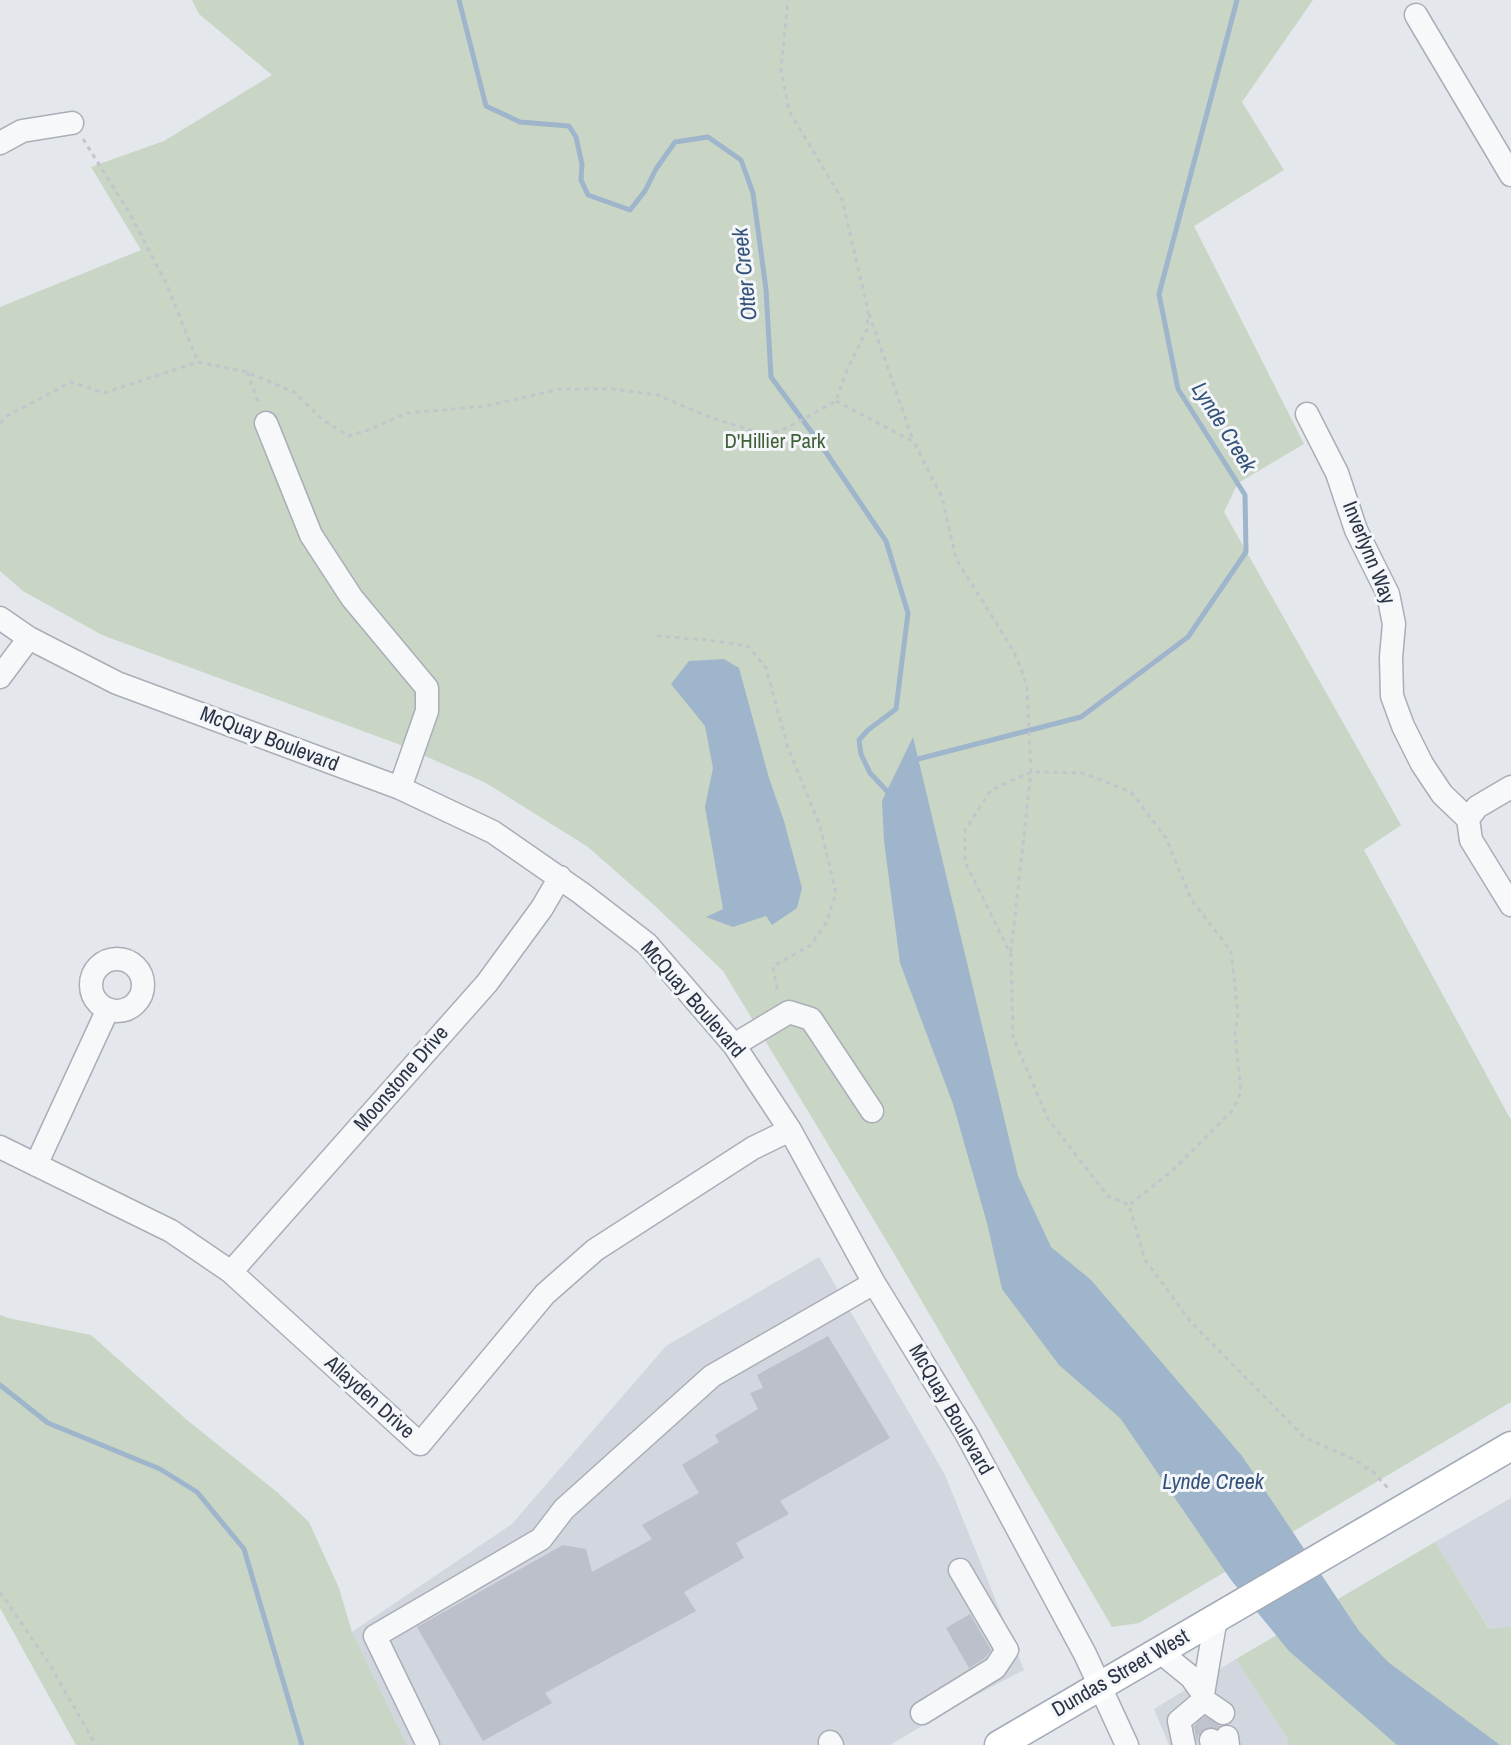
<!DOCTYPE html>
<html>
<head>
<meta charset="utf-8">
<style>
  body { margin:0 }
  canvas { display:block; background:#e4e7ec }
</style>
</head>
<body>
<canvas width="1511" height="1745"></canvas>
<script>
const context = document.querySelector('canvas').getContext('2d');
context.lineJoin = 'round';
function fill(path, color) {
  context.fillStyle = color;
  context.fill(path, 'evenodd');
}
function toPath(rows) {
  const path = new Path2D();
  for (const r of rows) {
    if (r.length === 3) {
      path.moveTo(r[0] + r[2], r[1]);
      path.arc(r[0], r[1], r[2], 0, 2 * Math.PI);
      continue;
    }
    path.moveTo(r[0], r[1]);
    for (let i = 2; i < r.length; i += 2) path.lineTo(r[i], r[i + 1]);
  }
  return path;
}
function stroke(path, color, width, dash) {
  context.strokeStyle = color;
  context.lineWidth = width;
  context.lineCap = dash ? 'butt' : 'round';
  context.setLineDash(dash || []);
  context.stroke(path);
}
function label(font, color, halo, rows, align = 'center') {
  context.font = font + ' "Archivo Narrow",sans-serif';
  context.lineWidth = 6;
  context.setLineDash([]);
  context.textBaseline = 'middle';
  context.strokeStyle = halo;
  context.fillStyle = color;
  for (const [text, x, y, turn = 0] of rows) {
    context.save();
    context.translate(x, y);
    context.rotate((+turn || 0) * Math.PI / 180);
    context.textAlign = isNaN(turn) ? turn : align;
    if (halo) context.strokeText(text, 0, 0);
    context.fillText(text, 0, 0);
    context.restore();
  }
}
const built = toPath([
  [819,1257,945,1475,1024,1670,961,1703,890,1745,407,1745,352,1632,512,1524,666,1346],
  [1511,1498,1511,1664,1435,1542],
  [1236,1659,1289,1741,1283,1745,1169,1745,1154,1709]
]);
const green = toPath([
  [192,0,1313,0,1242,102,1284,170,1194,226,1304,444,1238,483,1224,512,1401,825,1364,850,1511,1120,1511,1402,1139,1623,1112,1627,889,1245,723,971,654,905,588,847,486,783,398,744,102,635,23,591,0,571,0,307,141,250,91,167,164,141,272,75,199,14],
  [0,1315,8,1318,91,1335,187,1420,277,1492,309,1522,339,1588,352,1632,407,1745,76,1745,0,1608],
  [1435,1542,1489,1629,1511,1627,1511,1745,1284,1745,1289,1741,1236,1659]
]);
const water = toPath([
  [724,659,739,668,769,778,784,821,802,888,797,908,772,925,766,916,733,927,706,917,723,909,705,807,713,768,705,726,671,684,689,661],
  [913,737,1018,1176,1051,1247,1091,1280,1242,1456,1359,1631,1388,1662,1500,1745,1397,1745,1289,1651,1231,1580,1120,1418,1059,1365,1002,1289,987,1223,953,1104,900,963,884,841,882,801]
]);
const stream = toPath([
  [459,0,486,106,520,122,569,126,576,137,582,164,581,180,588,195,630,210,645,191,656,169,675,142,708,137,741,160,753,193,766,289,771,377,819,442,886,541,908,613,896,709,868,730,859,740,861,754,870,773,887,791],
  [918,759,1081,717,1188,637,1246,552,1245,495,1178,389,1159,294,1237,0],
  [0,1385,48,1423,160,1469,197,1492,244,1549,302,1745]
]);
const building = toPath([
  [828,1336,890,1438,780,1501,789,1514,736,1543,744,1558,684,1592,696,1611,545,1693,552,1703,483,1741,417,1627,563,1545,586,1549,592,1572,652,1539,642,1525,699,1493,682,1465,719,1442,715,1435,758,1409,750,1393,763,1388,757,1375],
  [970,1614,991,1650,985,1658,969,1668,946,1628],
  [1205,1717,1220,1726,1217,1728,1209,1727,1203,1730,1198,1735,1197,1743,1194,1726]
]);
const minorTunnel = toPath([
  [1207,1716,1211,1740]
]);
const path = toPath([
  [83,139,129,212,166,283,198,362],
  [869,314,913,440],
  [247,372,259,404],
  [836,401,914,442,942,497,956,559,1013,650,1022,671,1027,688,1031,772,1083,773,1131,792,1166,838,1191,899,1231,951,1238,1013,1235,1033,1241,1092,1232,1111,1172,1171,1129,1205,1145,1260,1190,1321,1304,1437,1353,1459,1373,1472,1388,1488],
  [0,423,7,416,71,382,104,393,198,362,247,372,294,392,324,421,349,436,371,429,407,413,487,406,560,389,612,389,658,395,709,417,766,435,789,427,836,401,847,370,867,329,868,311,842,199,789,111,781,69,788,0],
  [657,636,707,640,748,646,766,668,788,748,820,826,836,893,826,923,811,945,773,966,778,994],
  [1031,772,991,790,965,830,965,862,1011,955,1013,1037,1048,1119,1108,1196,1129,1205],
  [1011,952,1031,772],
  [0,1592,48,1662,96,1745]
]);
const minor = toPath([
  [1416,15,1511,175],
  [0,143,22,131,72,123],
  [1307,414,1337,473,1356,530,1388,594,1394,624,1391,657,1392,696,1403,726,1422,764,1442,794,1468,819],
  [266,423,311,535,352,598,427,688,427,711,400,788],
  [0,618,29,638,117,683,400,788,493,832,581,893,647,944,734,1045,790,1130,874,1283,966,1433,1085,1654,1127,1745],
  [0,677,29,638],
  [1468,819,1471,840,1511,905],
  [1468,819,1477,807,1511,787],
  [117,985,26],
  [734,1045,789,1012,811,1019,872,1111],
  [0,1147,171,1231,231,1272,420,1444,545,1294,595,1250,753,1148,790,1130],
  [36,1165,108,1009],
  [231,1272,487,983,542,908,560,877],
  [1159,1651,1191,1677,1203,1694,1216,1618],
  [1204,1700,1223,1713],
  [922,1713,995,1668,1007,1650,960,1570],
  [1227,1737,1228,1745],
  [1211,1740,1212,1745],
  [830,1742,832,1745],
  [428,1745,375,1636,541,1539,564,1509,712,1376,874,1283],
  [1184,1745,1179,1721,1204,1700]
]);
const major = toPath([
  [999,1745,1511,1446]
]);
const parkNames = [
  ["D'Hillier Park",775,442]
];
const streetNames = [
  ["Inverlynn Way",1368,553,68],
  ["McQuay Boulevard",269,740,21],
  ["McQuay Boulevard",692,1000,49],
  ["Moonstone Drive",402,1079,-49],
  ["Allayden Drive",369,1398,42],
  ["McQuay Boulevard",950,1410,60],
  ["Dundas Street West",1121,1674,-30]
];
const waterNames = [
  ["Otter Creek",746,274,-96],
  ["Lynde Creek",1223,428,58],
  ["Lynde Creek",1213,1483]
];
fill(built, '#d2d6de');
fill(green, '#c9d6c5');
fill(water, '#9fb5cc');
stroke(stream, '#9fb5cc', 5);
fill(building, '#bbc0ca');
stroke(minorTunnel, '#bfc3cb', 22, [22, 11]);
stroke(minor, '#a9aeb7', 25);
stroke(major, '#a3abb8', 31);
stroke(path, '#c2c5cb', 3, [4.5, 4.5]);
stroke(minor, '#f7f8fa', 22);
stroke(major, '#fff', 28);
label('21px', '#406138', '#f4f6f9', parkNames);
label('21px', '#2b3445', '#f4f6f9', streetNames);
label('italic 22px', '#34537a', '#f4f6f9', waterNames);
</script>
</body>
</html>
